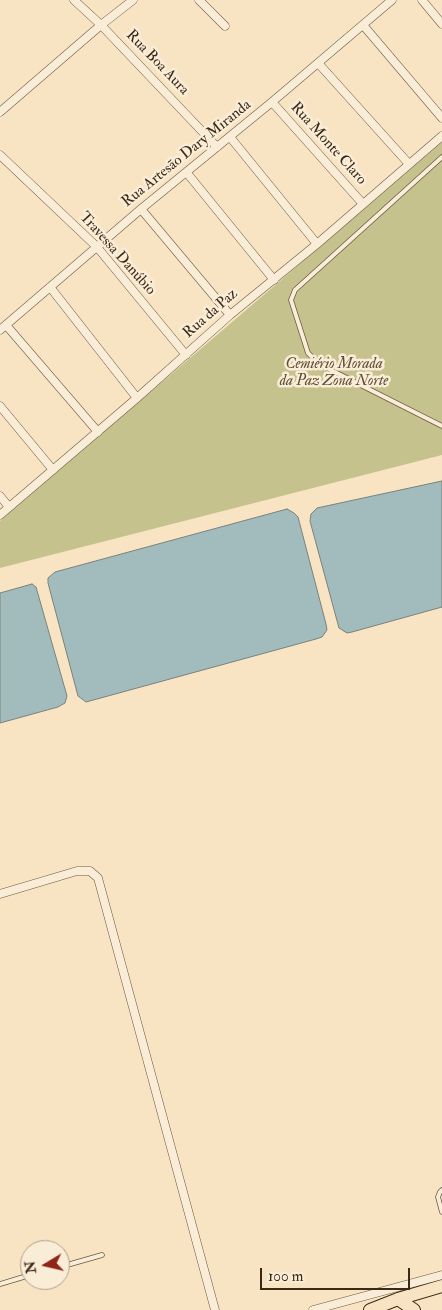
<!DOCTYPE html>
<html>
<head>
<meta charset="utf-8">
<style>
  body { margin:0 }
  #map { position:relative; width:442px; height:1310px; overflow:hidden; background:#f8e4c3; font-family:"IM FELL Double Pica",serif }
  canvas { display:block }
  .north { position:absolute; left:20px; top:1240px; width:50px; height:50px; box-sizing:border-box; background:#faedd8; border:1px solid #ae9f8a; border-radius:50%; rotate:261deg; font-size:14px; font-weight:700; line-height:20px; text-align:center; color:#3b2916 }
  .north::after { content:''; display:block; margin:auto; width:18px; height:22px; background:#8f2418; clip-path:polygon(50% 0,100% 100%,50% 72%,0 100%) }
  .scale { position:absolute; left:260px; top:1268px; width:150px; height:22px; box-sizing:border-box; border:2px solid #3b2916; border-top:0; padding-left:6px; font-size:15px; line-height:18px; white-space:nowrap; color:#3b2916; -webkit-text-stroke:4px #faedd8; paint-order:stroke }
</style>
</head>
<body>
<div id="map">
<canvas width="442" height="1310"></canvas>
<div class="north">N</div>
<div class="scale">100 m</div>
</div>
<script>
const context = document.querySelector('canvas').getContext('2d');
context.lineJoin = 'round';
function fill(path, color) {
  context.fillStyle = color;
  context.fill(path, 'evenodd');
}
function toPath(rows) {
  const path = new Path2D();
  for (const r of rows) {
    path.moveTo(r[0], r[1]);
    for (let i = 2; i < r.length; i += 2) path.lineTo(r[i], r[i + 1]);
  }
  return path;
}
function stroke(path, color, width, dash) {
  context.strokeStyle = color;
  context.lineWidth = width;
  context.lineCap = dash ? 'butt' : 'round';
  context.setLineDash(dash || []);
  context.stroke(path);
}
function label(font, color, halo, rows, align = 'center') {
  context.font = font + ' "IM FELL Double Pica",serif';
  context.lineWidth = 5;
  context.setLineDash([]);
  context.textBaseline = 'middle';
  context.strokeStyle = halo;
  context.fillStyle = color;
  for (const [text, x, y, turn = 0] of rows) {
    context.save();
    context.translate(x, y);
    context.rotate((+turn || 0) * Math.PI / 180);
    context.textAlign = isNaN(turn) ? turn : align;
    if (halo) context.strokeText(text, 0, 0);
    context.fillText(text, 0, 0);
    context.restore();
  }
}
const green = toPath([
  [442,142,442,455,0,568,0,521]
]);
const water = toPath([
  [442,481,442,607,352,632,347,633,339,628,310,521,311,514,317,508,442,481],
  [287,509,294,513,298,517,326,624,327,630,322,637,316,639,86,702,78,696,48,583,48,578,55,572,287,509],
  [32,584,36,587,67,696,65,703,58,707,0,723,0,593,32,584]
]);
const service = toPath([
  [442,157,295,290,291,300,308,353,319,364,442,426],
  [442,1190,440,1192,438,1197,442,1212],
  [60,1267,102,1255],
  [0,1284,30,1275]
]);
const minor = toPath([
  [74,0,101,25,217,147],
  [199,0,225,26],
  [422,0,442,24],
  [363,25,442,118],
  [318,63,409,164],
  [272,102,363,204],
  [0,112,101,25,133,0],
  [230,137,317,244],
  [0,155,97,247,186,355],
  [187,173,274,280],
  [141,209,230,315],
  [50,287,137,398],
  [6,325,98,432],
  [0,330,141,209,272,102,392,0],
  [0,406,53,470],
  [0,496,9,507],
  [0,515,137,398,230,315,317,244,442,136],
  [0,894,77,871,90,871,98,878,215,1310],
  [313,1310,442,1275]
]);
const primary = toPath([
  [398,1299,414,1310],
  [370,1310,398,1299,442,1286]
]);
const streetNames = [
  ["Rua Boa Aura",157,63,46],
  ["Rua Monte Claro",328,144,48],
  ["Rua Artesão Dary Miranda",187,154,-39],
  ["Travessa Danúbio",117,254,48],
  ["Rua da Paz",211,314,-41]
];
const parkNames = [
  ["Cemiério Morada",334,365],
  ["da Paz Zona Norte",334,382]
];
fill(green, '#c5c28e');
fill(water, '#a2bcbe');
stroke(water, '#79817b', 1);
stroke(service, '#6a5841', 5.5);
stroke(minor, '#6a5841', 9);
stroke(primary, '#3b2916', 14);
stroke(service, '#faedd8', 4);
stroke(minor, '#faedd8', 8);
stroke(primary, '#f8e4c3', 12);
label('15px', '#3b2916', '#faedd8', streetNames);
label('italic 15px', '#5e4f34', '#faedd8', parkNames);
</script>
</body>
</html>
